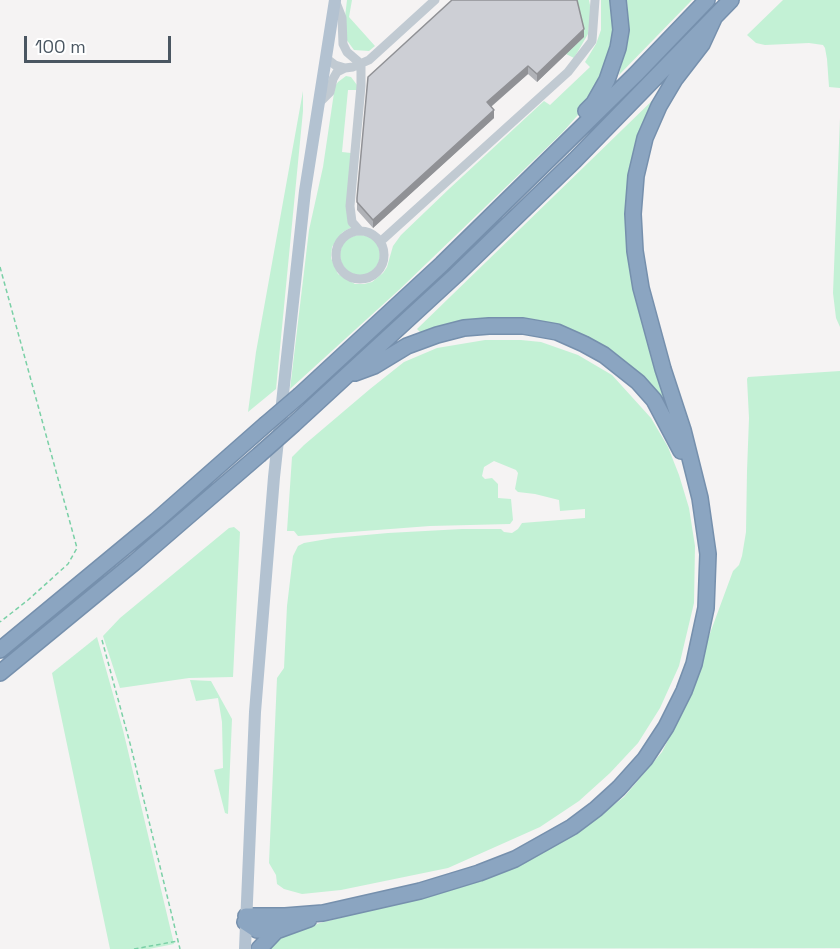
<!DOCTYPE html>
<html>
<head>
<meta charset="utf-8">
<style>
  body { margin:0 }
  #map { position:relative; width:840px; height:949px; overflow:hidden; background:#f5f3f3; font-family:"Space Grotesk",sans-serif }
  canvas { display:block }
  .scale { position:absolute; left:24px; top:36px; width:147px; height:27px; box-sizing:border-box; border:3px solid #4a5661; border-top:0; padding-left:8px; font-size:18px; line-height:21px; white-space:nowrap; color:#4a5661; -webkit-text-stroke:4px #fff; paint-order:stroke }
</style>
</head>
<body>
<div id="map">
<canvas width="840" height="949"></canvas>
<div class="scale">100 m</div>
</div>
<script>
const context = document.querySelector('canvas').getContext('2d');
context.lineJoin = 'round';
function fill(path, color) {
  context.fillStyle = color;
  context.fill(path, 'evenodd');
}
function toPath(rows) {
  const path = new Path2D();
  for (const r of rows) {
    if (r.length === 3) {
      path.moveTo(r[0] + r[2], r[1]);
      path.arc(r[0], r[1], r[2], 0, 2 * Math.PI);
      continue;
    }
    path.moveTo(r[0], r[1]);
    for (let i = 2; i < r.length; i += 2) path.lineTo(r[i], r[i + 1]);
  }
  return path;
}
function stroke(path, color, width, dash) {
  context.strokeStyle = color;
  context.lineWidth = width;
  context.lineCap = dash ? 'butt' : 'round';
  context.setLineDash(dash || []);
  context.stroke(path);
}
const green = toPath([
  [347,0,352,0,349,17,375,46,369,51,354,50,346,39,345,17],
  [571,0,589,0,591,10,588,34,574,58,566,54,584,37],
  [601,0,614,0,617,36,593,98,562,133,400,289,290,389,309,230,323,167,335,86,338,82,346,76,351,77,357,85,357,90,348,90,342,152,351,153,352,227,343,232,338,238,332,247,331,258,338,274,355,284,364,284,372,282,383,273,387,267,393,246,401,235,450,188,544,101,550,105,590,67,585,62,596,44,601,30],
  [627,0,692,0,619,75,629,32],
  [783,0,840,0,840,88,829,87,827,59,825,48,823,45,809,43,765,45,756,43,747,35],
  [303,91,303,111,276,389,248,412,256,352],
  [658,95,630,200,669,411,553,325,423,335,417,329],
  [840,118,840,327,836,318,833,293],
  [360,255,20],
  [485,340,521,340,541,342,578,355,612,375,651,418,668,447,679,475,689,508,695,546,694,603,679,666,660,708,638,743,610,773,579,801,540,827,448,868,341,890,302,894,284,889,277,884,276,875,269,863,277,678,284,668,287,606,293,556,298,546,304,543,333,538,388,533,462,529,501,529,504,532,512,533,518,529,522,523,585,518,585,509,560,511,559,500,535,494,518,492,515,489,518,473,516,470,494,461,484,467,482,476,485,479,492,478,498,484,498,498,511,499,513,520,510,524,430,526,298,536,294,531,287,531,292,457,304,445,370,389,404,362,437,348],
  [840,371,840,948,268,949,277,940,290,933,320,923,449,890,487,878,546,851,587,825,624,797,662,752,677,722,695,682,709,636,733,571,739,565,742,556,746,532,747,471,749,418,747,379,748,377],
  [234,527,240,532,233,677,189,678,120,688,103,636,120,618,229,528],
  [97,637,123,730,174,944,149,949,110,949,52,673],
  [190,680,211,681,232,719,228,814,225,813,214,770,223,768,222,722,218,698,196,701]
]);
const path = toPath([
  [0,267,77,548,68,564,28,600,0,622],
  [102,640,131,747,180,949],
  [134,949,178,941]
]);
const minor = toPath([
  [335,0,342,18,343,44,347,52,361,64],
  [326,58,335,65,345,68,353,67,369,60,435,0],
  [318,104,330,92,333,79,337,72,345,68],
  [359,230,352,222,350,206,361,86,361,64],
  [360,255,24],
  [380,242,568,72,592,41,595,0]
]);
const major = toPath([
  [245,949,255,712,274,477,305,191,335,0]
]);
const highway = toPath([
  [586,111,594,103,607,80,618,48,621,30,618,0],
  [355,373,374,366,407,346,437,335,464,328,489,326,523,326,557,332,584,344,604,355,638,382,654,400,681,451],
  [300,395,442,264,635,75,707,0],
  [294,424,456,275,575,160,731,0],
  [0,650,156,521,265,425],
  [0,673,135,562,259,455],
  [246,916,285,916,323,913,420,891,479,873,515,859,572,827,596,809,619,788,645,759,666,727,684,691,694,664,706,608,708,554,700,498,683,430,663,369,641,288,635,251,633,214,636,176,645,138,659,106,675,79,702,44,714,18],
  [245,922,257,930,276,931,309,919],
  [259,949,276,931]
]);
const highwayBridge = toPath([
  [265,425,300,395],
  [259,455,294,424]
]);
const wall = toPath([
  [584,37,537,82,528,74,491,107,494,118,373,228,357,210,357,198,368,77]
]);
const shadedWall = toPath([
  [584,29,584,37,537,82,537,74],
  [528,66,528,74,487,110,487,102],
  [494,110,494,118,373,228,373,220]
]);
const building = toPath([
  [452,0,577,0,584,29,537,74,528,66,487,102,494,110,373,220,357,202,357,198,368,77,452,0]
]);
fill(green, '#c3f1d5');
stroke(highway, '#7690ad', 18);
stroke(path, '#7ad0a6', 1.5, [4.5, 3]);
stroke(minor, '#c1cad2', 9);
stroke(major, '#b3c2d1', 12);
stroke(highway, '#8ba5c1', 15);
stroke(highwayBridge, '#7690ad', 18, []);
stroke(highwayBridge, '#8ba5c1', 15);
fill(wall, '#b0b2b7');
fill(shadedWall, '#909195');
fill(building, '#cdcfd5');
stroke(building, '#909195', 1.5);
</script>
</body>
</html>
